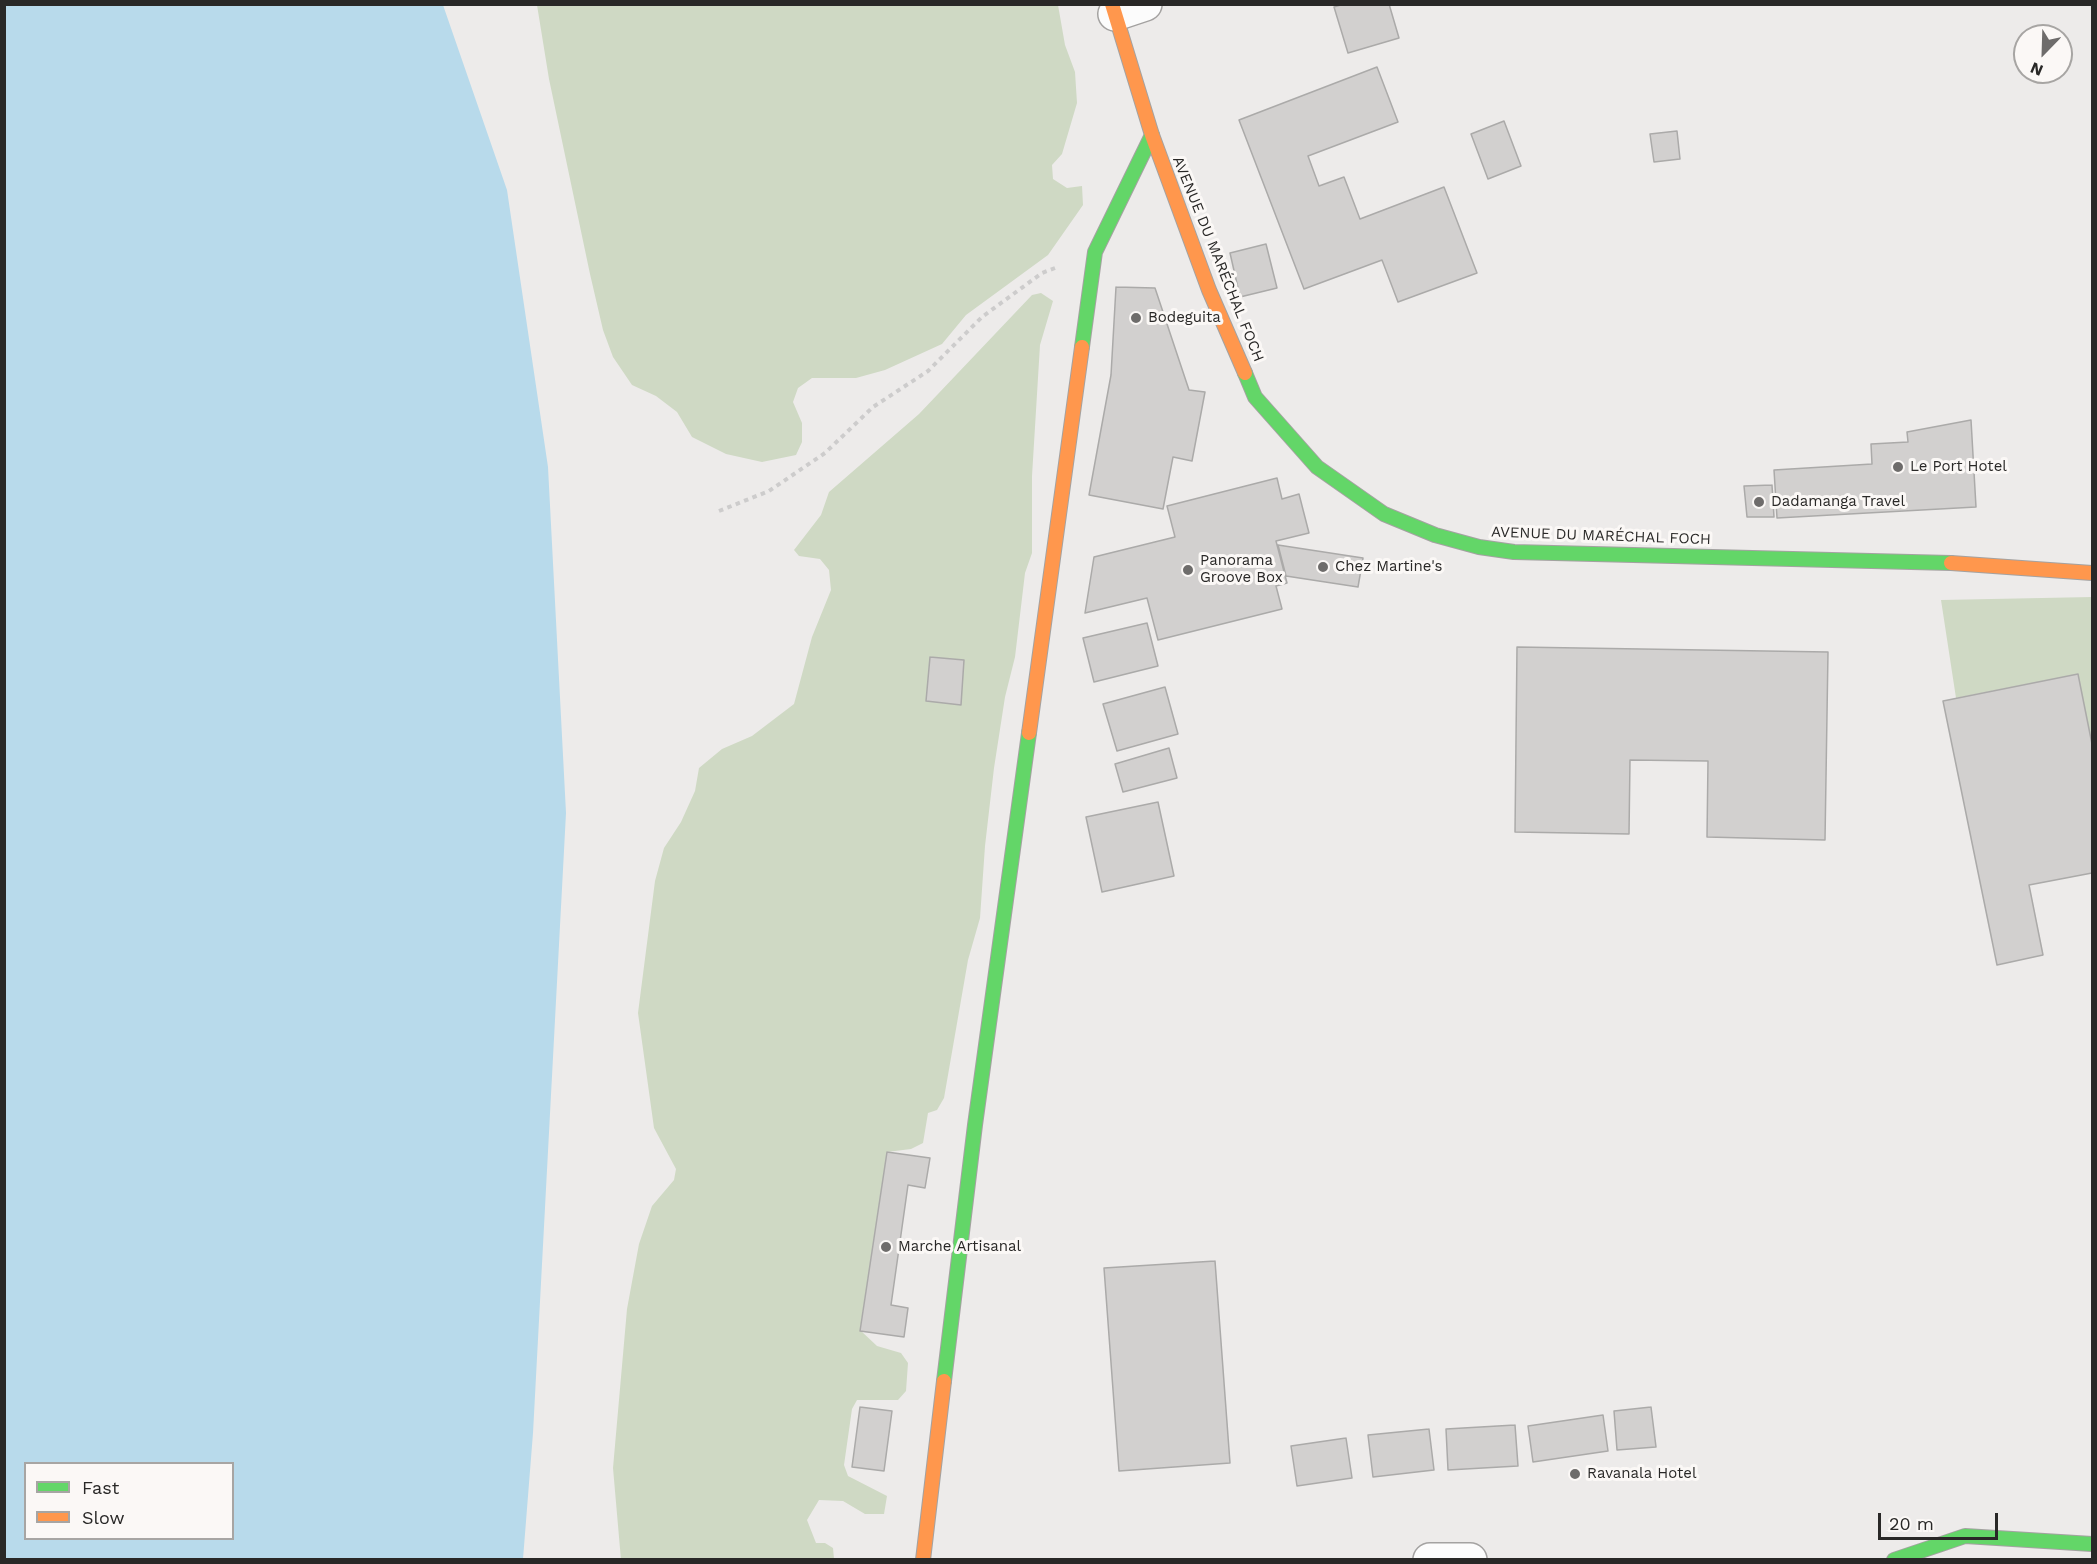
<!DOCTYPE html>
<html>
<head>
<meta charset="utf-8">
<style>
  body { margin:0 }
  #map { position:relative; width:2097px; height:1564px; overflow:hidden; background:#edebea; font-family:"Work Sans",sans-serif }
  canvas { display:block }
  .frame { position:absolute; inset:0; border:6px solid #292827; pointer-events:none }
  .legend { position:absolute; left:24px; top:1462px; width:210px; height:78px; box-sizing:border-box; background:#fbf8f6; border:2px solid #a7a5a3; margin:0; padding:8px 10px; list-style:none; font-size:18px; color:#292827 }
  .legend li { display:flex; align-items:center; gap:12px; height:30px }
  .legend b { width:30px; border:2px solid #a7a5a3 }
  .north { position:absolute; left:2013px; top:24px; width:60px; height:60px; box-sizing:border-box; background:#fbf8f6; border:2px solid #a7a5a3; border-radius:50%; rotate:203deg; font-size:16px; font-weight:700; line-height:24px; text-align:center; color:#292827 }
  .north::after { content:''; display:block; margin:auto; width:21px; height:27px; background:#6e6c6b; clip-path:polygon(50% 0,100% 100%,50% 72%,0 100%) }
  .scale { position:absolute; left:1878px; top:1513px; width:120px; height:27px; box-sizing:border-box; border:3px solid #292827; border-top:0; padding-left:8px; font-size:18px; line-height:21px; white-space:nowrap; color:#292827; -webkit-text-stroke:4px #fbf8f6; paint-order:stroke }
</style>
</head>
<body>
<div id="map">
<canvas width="2097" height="1564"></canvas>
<div class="frame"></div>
<ul class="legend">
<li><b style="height:8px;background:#63d668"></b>Fast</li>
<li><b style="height:8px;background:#ff974d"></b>Slow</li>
</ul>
<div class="north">N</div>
<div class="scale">20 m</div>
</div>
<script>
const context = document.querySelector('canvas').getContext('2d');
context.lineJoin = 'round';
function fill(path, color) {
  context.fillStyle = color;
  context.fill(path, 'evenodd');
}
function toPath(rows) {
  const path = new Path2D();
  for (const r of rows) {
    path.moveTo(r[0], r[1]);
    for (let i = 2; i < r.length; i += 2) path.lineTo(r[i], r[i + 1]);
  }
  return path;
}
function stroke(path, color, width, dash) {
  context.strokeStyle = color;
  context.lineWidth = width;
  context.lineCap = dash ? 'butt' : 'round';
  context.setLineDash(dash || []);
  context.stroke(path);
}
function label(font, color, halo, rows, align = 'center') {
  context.font = font + ' "Work Sans",sans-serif';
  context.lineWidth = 6;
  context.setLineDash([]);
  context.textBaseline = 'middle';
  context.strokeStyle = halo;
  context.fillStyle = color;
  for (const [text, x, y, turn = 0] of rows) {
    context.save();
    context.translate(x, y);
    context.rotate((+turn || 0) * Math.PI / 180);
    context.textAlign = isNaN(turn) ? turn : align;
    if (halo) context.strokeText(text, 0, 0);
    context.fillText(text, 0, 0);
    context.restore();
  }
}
const green = toPath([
  [537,5,1058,5,1065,45,1075,72,1077,103,1062,154,1052,165,1053,179,1067,188,1082,186,1083,205,1048,255,966,315,942,344,885,370,856,378,812,378,798,388,793,402,802,423,802,442,796,455,762,462,726,454,692,437,677,412,656,396,632,385,613,357,603,330,590,274,549,79],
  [1041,293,1053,301,1040,345,1032,476,1032,553,1025,573,1015,657,1005,697,994,768,985,846,980,918,968,960,944,1098,937,1110,928,1113,923,1143,911,1149,887,1152,860,1330,877,1346,901,1353,908,1363,906,1391,898,1400,857,1400,852,1409,844,1465,848,1476,887,1496,884,1514,865,1514,843,1501,819,1500,807,1520,816,1543,825,1543,833,1548,834,1559,621,1560,613,1468,627,1309,639,1244,652,1206,674,1180,676,1169,654,1128,638,1013,655,881,664,848,681,822,695,791,699,768,722,749,752,736,794,704,812,637,831,590,829,570,820,559,799,556,794,550,821,515,829,492,919,414,1032,295],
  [2092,597,2092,744,2078,674,1956,698,1941,600]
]);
const water = toPath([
  [5,4,443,5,507,190,548,467,566,813,533,1433,523,1559,5,1559],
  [26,1464,232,1464,232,1538,26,1538]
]);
const building = toPath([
  [1344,4,1389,4,1399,38,1348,53,1334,7,1344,4],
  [1377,67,1398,122,1308,156,1319,186,1344,177,1360,219,1444,187,1477,273,1398,302,1382,260,1304,289,1239,120,1377,67],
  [1504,121,1521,166,1488,179,1471,134,1504,121],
  [1677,131,1680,159,1654,162,1650,134,1677,131],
  [1266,244,1277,288,1240,297,1230,253,1266,244],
  [1116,287,1155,288,1189,390,1205,392,1192,461,1173,457,1163,509,1089,495,1111,375,1116,287],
  [1971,420,1976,507,1777,518,1774,470,1872,464,1871,444,1908,442,1907,432,1971,420],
  [1277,478,1282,499,1299,494,1309,533,1276,541,1287,583,1276,586,1282,609,1158,640,1147,598,1085,613,1094,557,1175,537,1167,506,1277,478],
  [1772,485,1774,517,1747,517,1744,486,1772,485],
  [1278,545,1363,558,1358,587,1286,576,1278,545],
  [1147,623,1158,666,1094,682,1083,638,1147,623],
  [1517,647,1828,652,1825,840,1707,837,1708,761,1630,760,1629,834,1515,832,1517,647],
  [930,657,964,660,961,705,926,701,930,657],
  [2078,674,2092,744,2092,873,2029,885,2043,955,1997,965,1943,701,2078,674],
  [1165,687,1178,734,1117,751,1103,704,1165,687],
  [1169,748,1177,778,1123,792,1115,764,1169,748],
  [1158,802,1174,876,1102,892,1086,817,1158,802],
  [887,1152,930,1158,925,1188,908,1185,891,1305,908,1308,904,1337,860,1331,887,1152],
  [1215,1261,1230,1463,1119,1471,1104,1268,1215,1261],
  [860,1407,892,1411,884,1471,852,1467,860,1407],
  [1651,1407,1656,1447,1617,1450,1614,1411,1651,1407],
  [1603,1415,1608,1451,1533,1462,1528,1426,1603,1415],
  [1515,1425,1518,1466,1448,1470,1446,1429,1515,1425],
  [1429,1429,1434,1470,1373,1477,1368,1435,1429,1429],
  [1346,1438,1352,1478,1297,1486,1291,1446,1346,1438]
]);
const path = toPath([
  [719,511,769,491,825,453,873,407,928,371,982,317,1042,273,1055,268]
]);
const street = toPath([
  [1115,14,1145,4],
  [1430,1560,1470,1560]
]);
const fast = toPath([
  [1082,347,1095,252,1152,135],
  [1245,373,1255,397,1317,467,1384,514,1435,535,1479,547,1514,552,1951,563],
  [944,1381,975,1125,1029,733],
  [1894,1560,1965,1536,2092,1544]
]);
const slow = toPath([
  [1112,4,1152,135,1209,290,1245,373],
  [1951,563,2092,573],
  [1029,733,1082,347],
  [923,1560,944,1381]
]);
const markers = [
  [1136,318,6,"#6e6c6b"],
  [1898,467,6,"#6e6c6b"],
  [1759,502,6,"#6e6c6b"],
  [1323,567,6,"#6e6c6b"],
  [1188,570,6,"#6e6c6b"],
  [886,1247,6,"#6e6c6b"],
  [1575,1474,6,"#6e6c6b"]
];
const streetNames = [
  ["AVENUE DU MARÉCHAL FOCH",1218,259,68],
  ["AVENUE DU MARÉCHAL FOCH",1601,536,2]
];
const poiNames = [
  ["Bodeguita",1148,318],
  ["Le Port Hotel",1910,467],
  ["Dadamanga Travel",1771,502],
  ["Panorama",1200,561],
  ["Groove Box",1200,578],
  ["Chez Martine's",1335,567],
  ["Marche Artisanal",898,1247],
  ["Ravanala Hotel",1587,1474]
];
fill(green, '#cfd9c4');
fill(water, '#b8daeb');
fill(building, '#d2d0cf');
stroke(building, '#abaaa9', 1.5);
stroke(street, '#a4a2a1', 36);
stroke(fast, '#a4a2a1', 16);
stroke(slow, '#a4a2a1', 16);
stroke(path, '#cdcccc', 4, [4.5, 4.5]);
stroke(street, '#fcfcfc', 33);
stroke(fast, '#63d668', 14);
stroke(slow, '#ff974d', 14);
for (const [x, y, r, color] of markers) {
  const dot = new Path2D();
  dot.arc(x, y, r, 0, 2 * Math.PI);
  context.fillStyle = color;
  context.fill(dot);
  stroke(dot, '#fbf8f6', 2);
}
label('15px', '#292827', '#fbf8f6', streetNames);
label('15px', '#292827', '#fbf8f6', poiNames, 'left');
</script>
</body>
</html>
